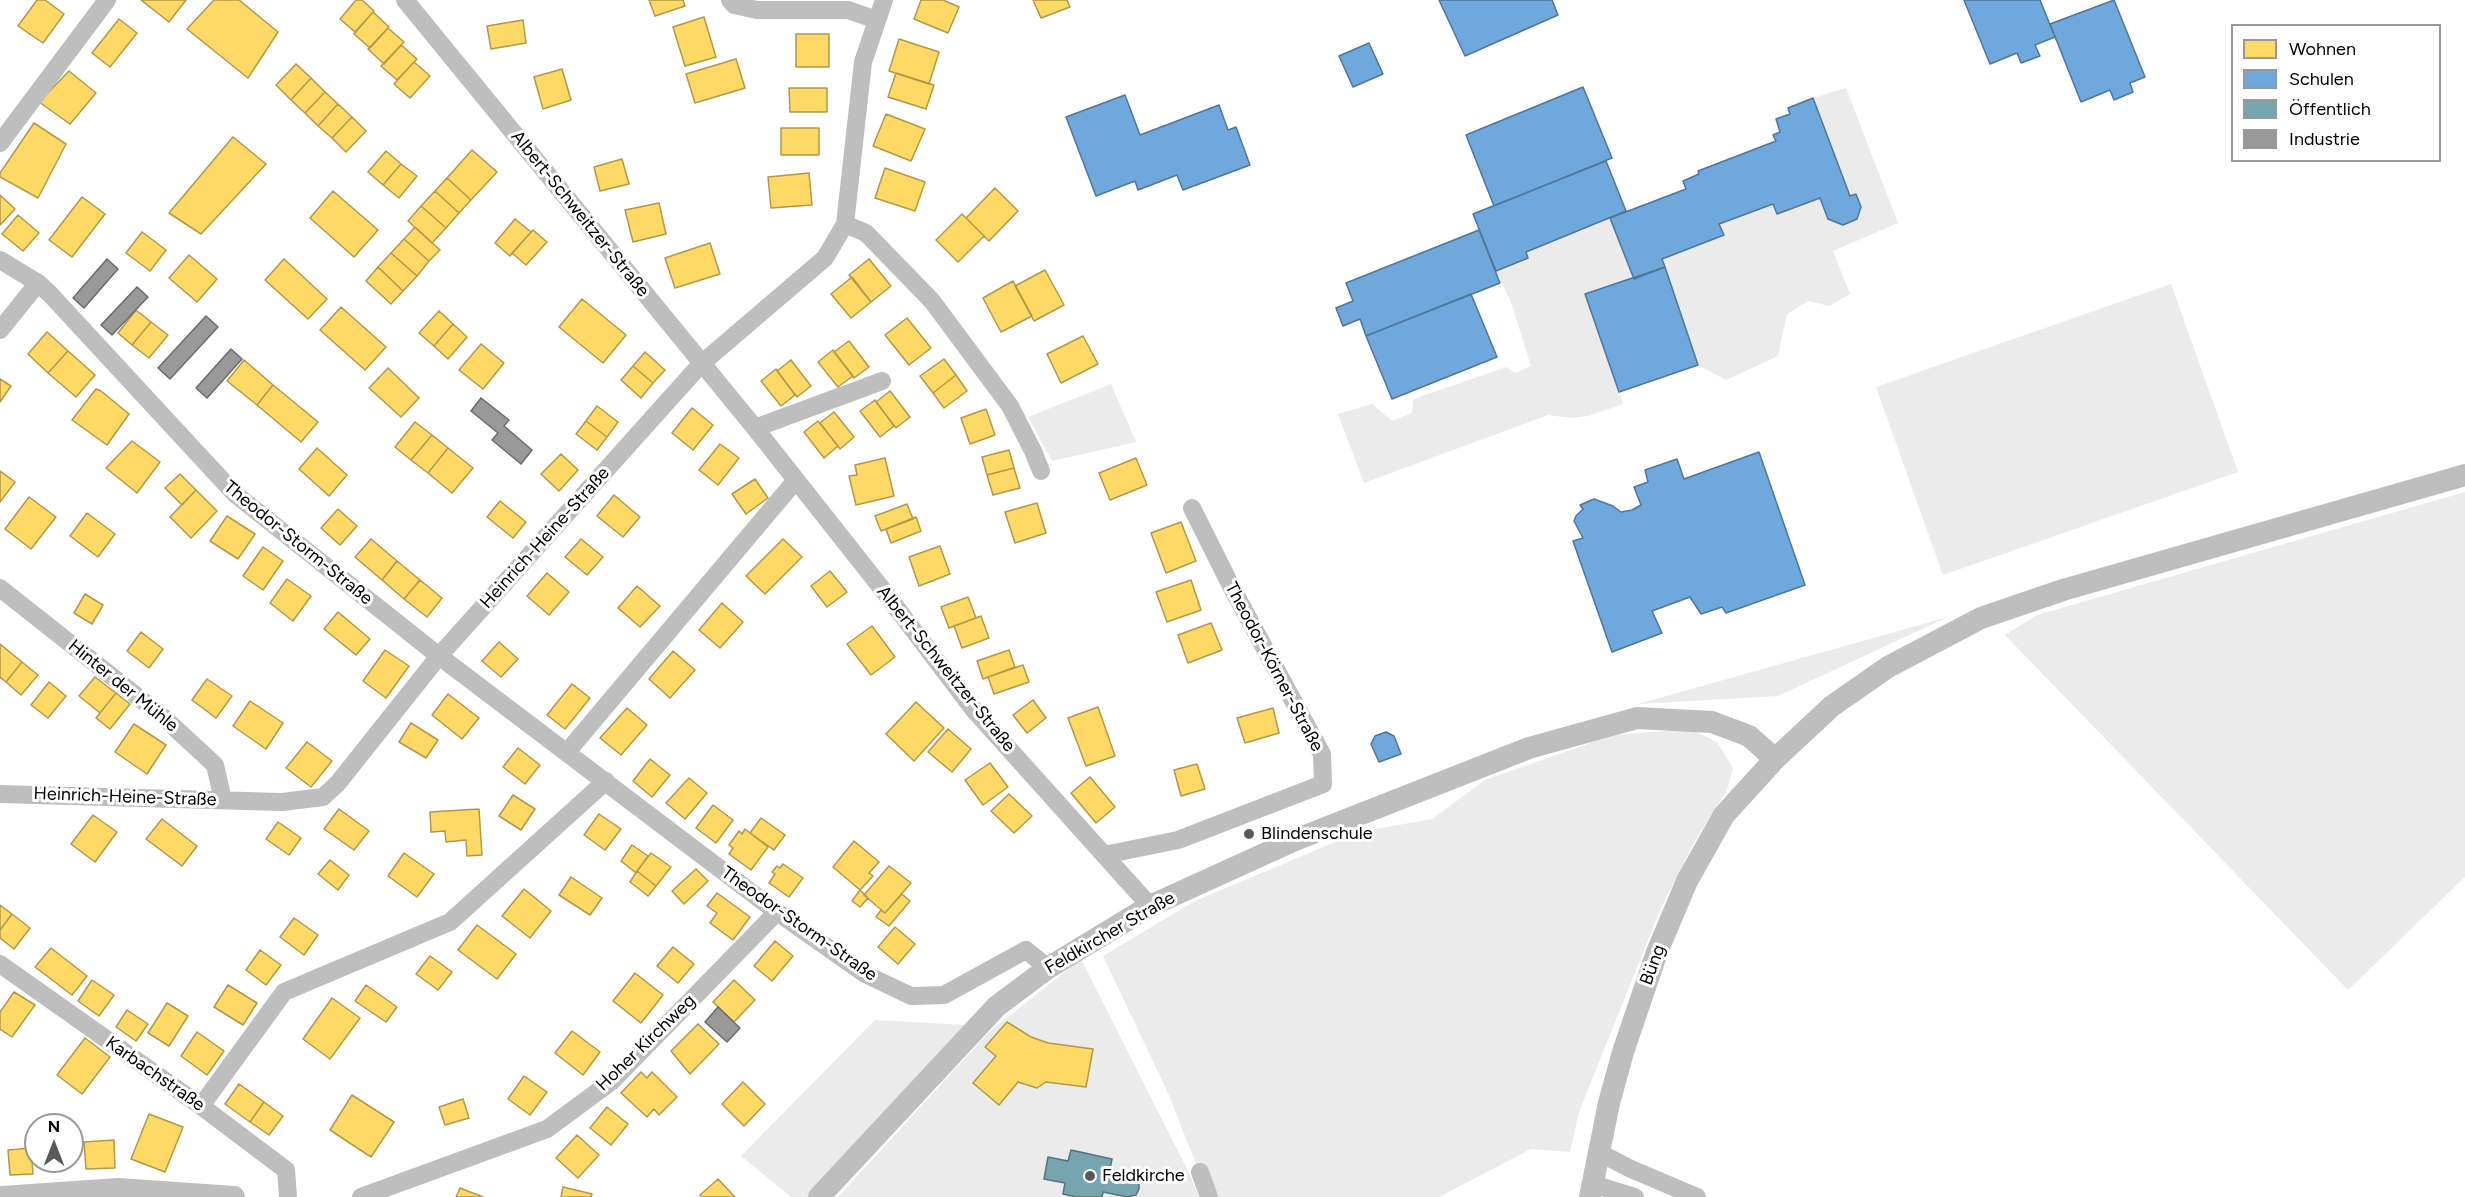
<!DOCTYPE html>
<html>
<head>
<meta charset="utf-8">
<style>
  body { margin:0 }
  #map { position:relative; width:2465px; height:1197px; overflow:hidden; background:#fff; font-family:Figtree,sans-serif }
  canvas { display:block }
  .legend { position:absolute; left:2231px; top:24px; width:210px; height:138px; box-sizing:border-box; background:#fff; border:2px solid #999; margin:0; padding:8px 10px; list-style:none; font-size:18px; color:#000 }
  .legend li { display:flex; align-items:center; gap:12px; height:30px }
  .legend b { width:30px; border:2px solid #999 }
  .north { position:absolute; left:24px; top:1113px; width:60px; height:60px; box-sizing:border-box; background:#fff; border:2px solid #999; border-radius:50%; rotate:0deg; font-size:16px; font-weight:700; line-height:24px; text-align:center; color:#000 }
  .north::after { content:''; display:block; margin:auto; width:21px; height:27px; background:#595959; clip-path:polygon(50% 0,100% 100%,50% 72%,0 100%) }
</style>
</head>
<body>
<div id="map">
<canvas width="2465" height="1197"></canvas>
<ul class="legend">
<li><b style="height:16px;background:#ffd966"></b>Wohnen</li>
<li><b style="height:16px;background:#6fa8dc"></b>Schulen</li>
<li><b style="height:16px;background:#76a5af"></b>Öffentlich</li>
<li><b style="height:16px;background:#999"></b>Industrie</li>
</ul>
<div class="north">N</div>
</div>
<script>
const context = document.querySelector('canvas').getContext('2d');
context.lineJoin = 'round';
function fill(path, color) {
  context.fillStyle = color;
  context.fill(path, 'evenodd');
}
function toPath(rows) {
  const path = new Path2D();
  for (const r of rows) {
    path.moveTo(r[0], r[1]);
    for (let i = 2; i < r.length; i += 2) path.lineTo(r[i], r[i + 1]);
  }
  return path;
}
function stroke(path, color, width, dash) {
  context.strokeStyle = color;
  context.lineWidth = width;
  context.lineCap = dash ? 'butt' : 'round';
  context.setLineDash(dash || []);
  context.stroke(path);
}
function label(font, color, halo, rows, align = 'center') {
  context.font = font + ' Figtree,sans-serif';
  context.lineWidth = 6;
  context.setLineDash([]);
  context.textBaseline = 'middle';
  context.strokeStyle = halo;
  context.fillStyle = color;
  for (const [text, x, y, turn = 0] of rows) {
    context.save();
    context.translate(x, y);
    context.rotate((+turn || 0) * Math.PI / 180);
    context.textAlign = isNaN(turn) ? turn : align;
    if (halo) context.strokeText(text, 0, 0);
    context.fillText(text, 0, 0);
    context.restore();
  }
}
const green = toPath([
  [1846,88,1898,223,1833,251,1850,294,1829,306,1809,301,1787,314,1778,356,1726,380,1698,365,1662,259,1723,235,1719,224,1773,204,1777,214,1820,198,1828,219,1843,225,1857,219,1861,207,1856,194,1850,196,1813,98],
  [1610,218,1634,279,1585,295,1623,404,1588,416,1571,418,1548,415,1364,483,1338,414,1372,404,1392,421,1412,413,1413,399,1507,367,1515,373,1531,366,1511,302,1496,271,1528,258,1526,252],
  [2171,284,2238,472,1943,575,1876,387],
  [1111,384,1136,442,1052,461,1028,417],
  [2465,492,2465,877,2348,990,2005,635,2037,615],
  [1948,617,1778,696,1638,704],
  [1690,729,1717,742,1733,768,1727,790,1694,843,1660,910,1579,1112,1570,1152,1531,1149,1439,1197,1209,1197,1168,1093,1103,956,1195,901,1359,832,1432,819,1485,780,1613,735],
  [1081,959,1189,1173,1199,1197,838,1197,989,1032],
  [875,1020,965,1025,807,1197,791,1197,741,1156]
]);
const homes = toPath([
  [37,0,45,0,64,14,43,43,18,26,37,0],
  [141,0,186,0,169,22,141,0],
  [214,0,239,0,278,32,248,78,187,29,214,0],
  [356,0,362,0,374,11,355,32,340,19,356,0],
  [649,0,683,0,685,6,655,16,649,0],
  [921,0,943,0,959,7,948,33,914,19,921,0],
  [1033,0,1067,0,1070,7,1041,18,1033,0],
  [373,12,389,27,370,48,354,34,373,12],
  [704,17,716,57,685,66,673,27,704,17],
  [119,19,137,33,110,67,92,53,119,19],
  [523,20,526,43,491,49,487,26,523,20],
  [388,28,404,42,384,64,368,49,388,28],
  [796,34,829,34,829,67,796,67,796,34],
  [899,39,939,52,929,84,889,71,899,39],
  [401,45,417,59,397,80,381,66,401,45],
  [736,59,745,88,695,103,686,74,736,59],
  [414,62,430,76,410,98,394,84,414,62],
  [296,64,311,78,291,100,276,85,296,64],
  [562,69,571,100,543,109,534,77,562,69],
  [69,71,96,93,70,124,39,102,69,71],
  [896,73,934,85,926,109,888,97,896,73],
  [311,78,325,92,305,113,291,100,311,78],
  [789,88,827,88,827,112,790,112,789,88],
  [325,92,338,104,318,126,305,113,325,92],
  [338,104,352,117,332,138,318,126,338,104],
  [886,114,925,129,911,161,873,146,886,114],
  [352,117,366,131,346,152,332,138,352,117],
  [34,123,66,144,38,198,0,177,0,173,34,123],
  [781,128,819,128,819,155,781,155,781,128],
  [233,137,266,164,201,234,169,213,233,137],
  [472,150,497,172,471,200,447,178,472,150],
  [386,151,401,164,383,185,368,172,386,151],
  [622,159,629,184,600,191,594,167,622,159],
  [401,164,417,176,399,198,383,185,401,164],
  [885,168,925,182,915,211,875,198,885,168],
  [809,173,812,205,771,208,768,177,809,173],
  [447,178,471,200,459,213,435,191,447,178],
  [995,188,1018,211,989,241,966,218,995,188],
  [333,191,378,230,354,257,310,218,333,191],
  [435,191,459,213,446,228,421,206,435,191],
  [0,195,15,209,0,225,0,195],
  [82,197,105,214,72,257,49,240,82,197],
  [659,203,666,234,633,242,625,210,659,203],
  [421,206,446,228,432,243,408,221,421,206],
  [962,214,984,236,958,262,936,240,962,214],
  [18,215,39,233,23,251,2,234,18,215],
  [515,219,531,232,510,256,495,243,515,219],
  [415,227,440,250,429,261,404,239,415,227],
  [533,230,547,242,526,265,512,253,533,230],
  [142,232,166,250,150,271,126,253,142,232],
  [404,239,429,261,417,276,391,253,404,239],
  [710,243,720,274,675,288,665,258,710,243],
  [391,253,417,276,403,291,378,267,391,253],
  [189,255,217,279,197,302,169,278,189,255],
  [284,259,327,299,308,319,265,280,284,259],
  [869,259,891,286,871,302,849,275,869,259],
  [378,267,403,291,391,304,366,281,378,267],
  [1045,270,1064,305,1034,321,1015,286,1045,270],
  [852,277,871,302,851,318,831,294,852,277],
  [1013,281,1032,316,1001,332,983,298,1013,281],
  [582,299,626,335,603,363,559,327,582,299],
  [341,307,386,347,365,370,320,330,341,307],
  [136,310,151,322,132,345,118,333,136,310],
  [439,311,453,324,434,346,419,333,439,311],
  [907,318,931,348,909,365,885,335,907,318],
  [151,322,168,335,149,358,132,345,151,322],
  [453,324,467,337,448,359,434,346,453,324],
  [47,332,68,351,48,373,28,354,47,332],
  [1083,336,1098,364,1061,383,1047,354,1083,336],
  [849,341,869,367,854,378,834,352,849,341],
  [481,344,504,363,483,389,459,370,481,344],
  [833,350,853,376,838,387,818,362,833,350],
  [68,351,95,375,76,397,48,373,68,351],
  [645,352,665,370,653,383,633,366,645,352],
  [944,359,956,375,933,393,920,376,944,359],
  [244,360,273,385,257,405,227,381,244,360],
  [791,360,811,386,797,397,777,371,791,360],
  [633,366,653,383,641,398,621,380,633,366],
  [388,368,419,398,401,417,369,388,388,368],
  [776,369,795,395,781,406,761,381,776,369],
  [956,375,967,391,944,408,933,393,956,375],
  [0,379,11,386,0,402,0,379],
  [273,385,318,422,301,442,257,405,273,385],
  [96,389,101,391,129,414,107,445,72,420,96,389],
  [890,391,910,417,896,428,876,402,890,391],
  [875,400,894,426,880,437,860,411,875,400],
  [597,406,618,422,607,437,586,421,597,406],
  [692,408,713,425,693,450,672,433,692,408],
  [986,409,995,435,970,444,961,418,986,409],
  [834,412,854,437,840,449,820,423,834,412],
  [586,421,607,437,597,450,576,434,586,421],
  [818,421,838,446,824,458,804,432,818,421],
  [415,422,432,435,411,460,395,447,415,422],
  [432,435,448,448,428,473,411,460,432,435],
  [132,441,160,462,137,493,106,468,132,441],
  [720,444,739,458,718,485,699,470,720,444],
  [317,448,347,475,329,496,299,469,317,448],
  [448,448,473,468,452,493,428,473,448,448],
  [1009,450,1014,468,987,475,982,457,1009,450],
  [561,454,578,470,559,491,541,474,561,454],
  [885,458,894,496,856,505,849,476,857,475,855,465,885,458],
  [1136,458,1147,485,1110,500,1099,473,1136,458],
  [1014,468,1020,488,993,495,987,475,1014,468],
  [0,471,15,482,0,502,0,471],
  [180,474,196,490,182,505,165,488,180,474],
  [755,479,768,498,746,514,732,494,755,479],
  [196,490,217,511,191,538,170,517,196,490],
  [614,495,640,517,623,537,597,516,614,495],
  [29,497,56,517,31,549,5,529,29,497],
  [500,501,526,522,513,538,487,517,500,501],
  [1037,503,1046,533,1015,543,1005,512,1037,503],
  [907,504,913,519,881,531,875,516,907,504],
  [338,509,357,526,340,545,321,528,338,509],
  [87,513,115,534,98,557,70,536,87,513],
  [227,516,255,534,238,559,210,541,227,516],
  [916,517,921,531,891,543,886,529,916,517],
  [1181,522,1196,561,1166,573,1151,533,1181,522],
  [371,539,397,561,382,580,355,557,371,539],
  [581,539,603,557,587,575,565,557,581,539],
  [783,539,802,557,765,594,746,576,783,539],
  [940,546,950,574,919,586,909,557,940,546],
  [263,547,283,561,263,590,243,576,263,547],
  [397,561,420,580,404,599,382,580,397,561],
  [830,571,847,592,827,607,811,586,830,571],
  [547,573,569,592,549,615,527,596,547,573],
  [287,579,311,596,293,621,270,603,287,579],
  [420,580,442,598,427,617,404,599,420,580],
  [1191,580,1201,610,1167,622,1156,592,1191,580],
  [637,586,660,606,640,627,618,608,637,586],
  [85,594,103,605,92,624,74,613,85,594],
  [968,597,976,618,949,628,941,607,968,597],
  [722,603,743,622,720,648,699,630,722,603],
  [338,612,370,639,356,655,324,629,338,612],
  [981,616,989,638,962,648,954,626,981,616],
  [1211,623,1222,650,1188,663,1178,635,1211,623],
  [872,626,895,657,871,675,847,644,872,626],
  [141,632,163,649,149,668,127,651,141,632],
  [499,642,518,659,501,677,482,661,499,642],
  [0,644,22,662,6,682,0,677,0,644],
  [385,650,409,666,386,698,363,681,385,650],
  [1009,650,1015,667,983,679,977,661,1009,650],
  [673,651,695,670,670,698,649,679,673,651],
  [22,662,38,675,21,695,6,682,22,662],
  [1023,665,1029,682,994,694,988,677,1023,665],
  [95,677,116,693,100,713,79,696,95,677],
  [207,679,232,696,216,718,192,700,207,679],
  [49,682,66,696,48,718,31,705,49,682],
  [572,684,590,698,565,729,547,715,572,684],
  [116,693,130,704,110,729,96,718,116,693],
  [448,694,479,718,462,739,432,715,448,694],
  [1033,700,1046,718,1027,733,1013,715,1033,700],
  [250,701,283,723,266,749,233,726,250,701],
  [916,702,944,728,914,761,886,734,916,702],
  [1098,707,1115,756,1086,766,1068,718,1098,707],
  [627,708,647,725,621,755,600,738,627,708],
  [1273,708,1279,733,1245,743,1237,718,1273,708],
  [411,723,438,740,426,758,399,742,411,723],
  [134,724,166,745,147,774,115,752,134,724],
  [948,729,971,749,952,772,928,752,948,729],
  [307,742,332,761,311,787,286,768,307,742],
  [518,748,540,765,525,784,503,767,518,748],
  [650,759,670,775,652,797,633,781,650,759],
  [990,763,1008,787,983,805,965,780,990,763],
  [1197,764,1205,789,1181,796,1174,770,1197,764],
  [1090,777,1115,807,1096,823,1071,793,1090,777],
  [689,778,707,793,685,819,666,803,689,778],
  [1009,794,1032,816,1014,833,991,811,1009,794],
  [513,795,535,809,521,830,499,816,513,795],
  [713,805,733,820,716,843,696,828,713,805],
  [339,809,369,831,354,850,324,829,339,809],
  [479,809,482,855,467,856,466,840,446,842,445,831,431,832,430,812,479,809],
  [599,814,621,829,605,850,584,835,599,814],
  [93,815,117,832,95,862,71,844,93,815],
  [761,818,785,835,774,850,750,833,761,818],
  [162,819,197,846,182,866,146,839,162,819],
  [278,822,301,838,289,855,266,839,278,822],
  [745,829,768,847,751,870,729,854,733,848,729,845,739,831,742,834,745,829],
  [854,841,879,862,869,873,873,876,860,890,833,867,854,841],
  [632,845,648,856,636,873,621,861,632,845],
  [404,853,434,874,417,897,388,876,404,853],
  [651,853,671,867,656,886,637,871,651,853],
  [330,860,349,875,338,890,318,874,330,860],
  [783,864,803,878,789,897,769,883,775,874,772,872,777,866,780,868,783,864],
  [889,866,911,883,885,913,864,895,889,866],
  [696,869,708,881,684,904,672,891,696,869],
  [637,871,656,886,648,896,630,882,637,871],
  [571,877,602,898,590,915,559,895,571,877],
  [524,889,551,911,530,938,502,916,524,889],
  [860,890,868,898,860,907,852,901,860,890],
  [717,893,750,917,733,940,710,923,717,913,707,906,717,893],
  [902,894,910,901,889,926,876,917,881,910,885,913,902,894],
  [0,905,12,914,0,930,0,905],
  [12,914,30,928,14,949,0,938,0,930,12,914],
  [294,918,318,935,304,955,280,937,294,918],
  [477,925,516,954,497,979,458,950,477,925],
  [895,927,915,944,898,964,878,947,895,927],
  [775,941,793,956,772,981,754,966,775,941],
  [673,947,694,964,678,983,657,966,673,947],
  [51,948,87,976,72,995,35,967,51,948],
  [260,950,281,965,266,985,246,970,260,950],
  [430,956,452,972,438,990,416,974,430,956],
  [635,973,663,995,641,1023,613,1001,635,973],
  [92,980,114,995,99,1016,78,1001,92,980],
  [734,980,755,1000,734,1022,713,1002,734,980],
  [228,985,257,1003,243,1025,214,1007,228,985],
  [366,985,397,1007,386,1022,355,1001,366,985],
  [14,992,35,1005,12,1037,0,1029,0,1012,14,992],
  [332,998,360,1018,330,1059,303,1039,332,998],
  [167,1003,188,1016,169,1046,148,1033,167,1003],
  [127,1010,148,1024,136,1041,116,1027,127,1010],
  [1007,1022,1031,1037,1048,1043,1093,1049,1086,1087,1046,1082,1037,1088,1018,1082,999,1105,973,1083,996,1056,985,1047,1007,1022],
  [698,1024,719,1044,690,1074,671,1051,698,1024],
  [572,1031,600,1052,583,1075,555,1053,572,1031],
  [197,1032,224,1051,207,1075,181,1056,197,1032],
  [85,1038,110,1057,82,1094,57,1075,85,1038],
  [641,1072,647,1078,652,1072,677,1097,659,1115,654,1109,647,1117,621,1093,641,1072],
  [524,1076,547,1092,530,1115,508,1099,524,1076],
  [743,1082,765,1104,744,1126,722,1104,743,1082],
  [239,1084,264,1102,250,1122,225,1104,239,1084],
  [352,1095,394,1122,371,1157,330,1130,352,1095],
  [463,1099,469,1118,445,1125,439,1107,463,1099],
  [264,1102,283,1116,269,1135,250,1122,264,1102],
  [607,1107,628,1124,611,1145,590,1128,607,1107],
  [149,1114,183,1127,165,1172,131,1159,149,1114],
  [577,1135,599,1155,578,1178,556,1158,577,1135],
  [114,1140,115,1168,86,1169,84,1142,114,1140],
  [31,1148,33,1174,10,1175,8,1150,31,1148],
  [718,1179,735,1197,702,1197,700,1195,718,1179],
  [563,1187,592,1194,591,1197,561,1197,563,1187],
  [460,1188,483,1197,456,1197,460,1188]
]);
const schools = toPath([
  [1439,0,1552,0,1558,15,1465,56,1439,0],
  [1964,0,2040,0,2055,37,2035,45,2040,56,2021,63,2017,53,1990,64,1964,0],
  [2114,0,2145,77,2130,83,2133,92,2114,100,2110,90,2081,102,2050,24,2114,0],
  [1369,43,1383,74,1353,87,1339,56,1369,43],
  [1583,87,1612,158,1494,206,1466,135,1583,87],
  [1125,95,1140,135,1219,105,1228,130,1236,127,1250,165,1183,190,1177,175,1138,190,1135,181,1096,196,1066,117,1125,95],
  [1813,98,1850,196,1856,194,1861,207,1857,219,1843,225,1828,219,1820,198,1777,214,1773,204,1719,224,1724,235,1662,259,1665,267,1634,279,1610,218,1686,189,1683,181,1699,174,1698,171,1776,141,1773,135,1780,132,1776,119,1790,114,1788,108,1813,98],
  [1606,161,1626,211,1526,252,1528,258,1496,271,1473,214,1606,161],
  [1479,230,1500,283,1366,336,1360,319,1343,326,1336,308,1353,301,1346,283,1479,230],
  [1665,267,1698,365,1619,392,1585,294,1665,267],
  [1471,294,1497,357,1392,399,1366,336,1471,294],
  [1759,452,1805,585,1726,613,1722,607,1701,614,1690,597,1652,611,1662,633,1612,652,1573,541,1583,538,1574,521,1576,516,1583,509,1580,505,1594,499,1613,506,1621,512,1632,510,1641,505,1634,487,1648,482,1645,470,1677,459,1684,479,1759,452],
  [1386,732,1394,736,1401,754,1379,762,1371,744,1375,736,1386,732]
]);
const public = toPath([
  [1071,1150,1112,1159,1110,1169,1132,1173,1139,1179,1139,1189,1136,1195,1127,1197,1103,1192,1102,1197,1077,1197,1063,1194,1065,1183,1044,1179,1048,1157,1068,1161,1071,1150]
]);
const industry = toPath([
  [107,259,118,269,84,308,73,298,107,259],
  [137,287,148,297,112,335,101,325,137,287],
  [206,316,218,327,170,379,158,368,206,316],
  [231,349,242,359,207,398,196,388,231,349],
  [481,398,509,420,504,426,532,450,521,464,492,440,498,433,471,411,481,398],
  [718,1007,740,1028,727,1042,705,1022,718,1007]
]);
const minor = toPath([
  [405,0,755,428,883,590,974,710,1150,906],
  [730,0,734,5,757,10,848,10,877,20],
  [0,143,107,0],
  [845,224,866,233,932,301,1010,406,1033,451,1041,471],
  [0,260,38,283,50,294,235,494,439,656,777,912,865,974,911,996,944,995,1026,950,1048,968],
  [0,330,38,283],
  [755,428,882,381],
  [0,588,162,716,215,765,223,800],
  [567,752,796,480],
  [0,794,282,802,323,797,338,783,439,656,701,364,825,258,845,224,863,62,884,0],
  [1104,855,1178,840,1323,784,1322,754,1233,590,1192,508],
  [0,964,201,1106,286,1170,288,1197],
  [201,1106,284,992,450,922,606,781],
  [1600,1153,1631,1169,1697,1197],
  [1200,1172,1209,1197],
  [1593,1184,1635,1197],
  [361,1197,547,1129,612,1081,777,912]
]);
const tertiary = toPath([
  [2,1197,118,1189,234,1197],
  [819,1197,997,1006,1048,968,1150,906,1295,840,1529,748,1637,718,1712,722,1749,736,1775,759],
  [1590,1197,1609,1103,1623,1052,1657,952,1687,881,1724,815,1775,759,1832,706,1888,667,1981,618,2063,590,2465,475]
]);
const markers = [
  [1249,834,6,"#595959"],
  [1090,1176,6,"#595959"]
];
const streetNames = [
  ["Albert-Schweitzer-Straße",580,214,51],
  ["Heinrich-Heine-Straße",545,538,-48],
  ["Theodor-Storm-Straße",298,543,39],
  ["Theodor-Körner-Straße",1274,667,62],
  ["Albert-Schweitzer-Straße",946,669,51],
  ["Hinter der Mühle",123,686,39],
  ["Heinrich-Heine-Straße",125,797,2],
  ["Theodor-Storm-Straße",799,924,35],
  ["Feldkircher Straße",1110,933,-30],
  ["Büng",1653,965,-70],
  ["Hoher Kirchweg",646,1043,-44],
  ["Karbachstraße",155,1074,35]
];
const poiNames = [
  ["Blindenschule",1261,834],
  ["Feldkirche",1102,1176]
];
fill(green, '#ebebeb');
fill(homes, '#ffd966');
stroke(homes, '#b29847', 1.5);
fill(schools, '#6fa8dc');
stroke(schools, '#4e769a', 1.5);
fill(public, '#76a5af');
stroke(public, '#53747a', 1.5);
fill(industry, '#999');
stroke(industry, '#6b6b6b', 1.5);
stroke(minor, '#bebebe', 18);
stroke(tertiary, '#bebebe', 22);
for (const [x, y, r, color] of markers) {
  const dot = new Path2D();
  dot.arc(x, y, r, 0, 2 * Math.PI);
  context.fillStyle = color;
  context.fill(dot);
  stroke(dot, '#fff', 2);
}
label('18px', '#000', '#fff', streetNames);
label('18px', '#000', '#fff', poiNames, 'left');
</script>
</body>
</html>
